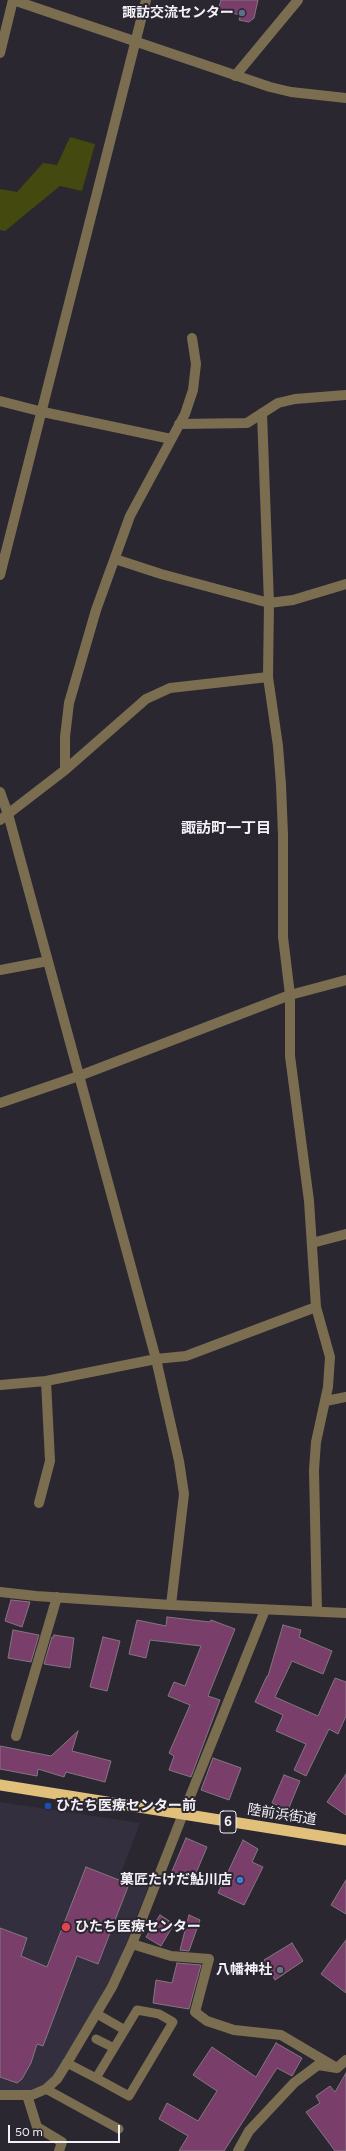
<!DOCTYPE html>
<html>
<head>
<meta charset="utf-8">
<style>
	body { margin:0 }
	#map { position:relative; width:346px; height:2151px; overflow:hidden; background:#2a2730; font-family:Figtree,sans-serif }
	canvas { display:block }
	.scale { position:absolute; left:8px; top:2125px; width:112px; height:18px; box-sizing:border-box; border:2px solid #f3f0f7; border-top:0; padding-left:5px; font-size:12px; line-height:14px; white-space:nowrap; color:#f3f0f7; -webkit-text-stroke:3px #2a2730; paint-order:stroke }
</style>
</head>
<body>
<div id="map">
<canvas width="346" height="2151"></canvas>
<div class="scale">50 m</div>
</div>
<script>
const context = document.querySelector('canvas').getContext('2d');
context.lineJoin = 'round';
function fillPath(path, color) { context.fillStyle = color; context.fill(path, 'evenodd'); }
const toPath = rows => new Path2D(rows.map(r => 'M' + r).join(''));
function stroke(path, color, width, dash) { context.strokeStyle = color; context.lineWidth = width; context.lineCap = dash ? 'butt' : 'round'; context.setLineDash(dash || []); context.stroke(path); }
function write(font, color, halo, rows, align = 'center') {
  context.font = font + ' Figtree,"Noto Sans JP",sans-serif'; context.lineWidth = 4; context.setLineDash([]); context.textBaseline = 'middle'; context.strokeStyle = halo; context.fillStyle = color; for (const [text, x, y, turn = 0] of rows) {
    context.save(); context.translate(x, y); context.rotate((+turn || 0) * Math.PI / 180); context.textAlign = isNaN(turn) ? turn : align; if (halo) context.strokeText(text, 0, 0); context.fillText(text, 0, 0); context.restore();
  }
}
const built = toPath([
	[0,1802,140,1823,121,1873,149,1885,116,1970,52,2079,34,2091,0,2092]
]);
const green = toPath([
	[70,137,95,144,82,191,60,186,5,231,0,230,0,189,17,192,43,163,57,165]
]);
const building = toPath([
	[221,0,258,0,254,18,249,22,239,20,241,15,218,10,221,0],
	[11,1600,30,1602,22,1627,5,1621,11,1600],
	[167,1617,210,1622,211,1620,235,1629,208,1696,220,1700,191,1777,169,1770,174,1756,169,1753,190,1705,168,1696,174,1682,185,1686,201,1646,150,1640,146,1658,129,1654,137,1620,166,1626,167,1617],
	[283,1625,301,1630,299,1637,332,1651,323,1674,292,1661,275,1697,318,1716,335,1678,346,1682,346,1716,338,1734,329,1729,306,1776,294,1770,306,1744,276,1731,283,1715,255,1702,267,1676,268,1676,283,1625],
	[13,1630,39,1635,31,1662,8,1658,13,1630],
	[54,1635,74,1638,70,1668,44,1664,52,1637,54,1637,54,1635],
	[103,1637,120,1641,107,1691,90,1687,103,1637],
	[78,1731,72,1751,111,1761,105,1782,66,1772,64,1777,38,1769,37,1776,0,1769,0,1746,51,1756,78,1731],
	[213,1758,241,1768,229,1800,201,1790,213,1758],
	[346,1774,346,1815,327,1802,346,1774],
	[284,1775,300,1781,288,1810,272,1803,284,1775],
	[186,1838,207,1847,191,1885,170,1876,186,1838],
	[243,1840,258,1849,252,1862,263,1867,244,1905,218,1893,243,1840],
	[86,1867,129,1884,98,1964,77,1956,43,2046,37,2044,31,2063,22,2079,17,2083,0,2077,0,1928,27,1938,21,1956,47,1967,86,1867],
	[346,1880,346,1914,331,1905,346,1880],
	[160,1915,174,1924,161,1946,146,1937,160,1915],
	[189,1915,200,1920,189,1951,180,1950,189,1915],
	[346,1940,346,1993,321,1974,346,1940],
	[292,1943,303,1961,275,1980,264,1960,292,1943],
	[177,1963,201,1965,189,2009,153,2003,156,1980,172,1983,177,1963],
	[276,2043,302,2058,292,2076,277,2068,224,2151,179,2151,188,2136,159,2119,167,2103,198,2121,217,2091,193,2075,212,2047,256,2077,276,2043],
	[346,2073,346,2151,335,2151,306,2112,320,2103,316,2096,330,2086,335,2092,346,2073]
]);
const service = toPath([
	[97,2014,125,2030],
	[96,2039,114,2048],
	[67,2063,96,2078,129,2096,173,2022,159,2014,137,2010,96,2078],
	[46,2089,119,2129]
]);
const minor = toPath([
	[0,53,13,0],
	[0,401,43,412,171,439],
	[262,413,269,603,268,677,278,746,281,785,283,835,283,937,290,995,290,1056,309,1201,316,1307,330,1357,328,1387,316,1442,314,1470,317,1611],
	[179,424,247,423,278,403,295,399,346,395],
	[115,559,161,574,269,603,293,600,346,584],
	[65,770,65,737,69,703,96,610,130,516,185,414,193,390,196,364,192,338],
	[0,792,8,814,156,1359,179,1461,184,1494,171,1605],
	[0,820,65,770,146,699,170,688,268,677],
	[0,970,48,961],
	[0,1103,79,1076,290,995,346,980],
	[312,1243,346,1234],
	[0,1385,46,1381,156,1359,186,1356,316,1307],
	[326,1401,346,1397],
	[39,1503,50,1461,46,1381],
	[0,1592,36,1596,171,1605,346,1613],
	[16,1736,57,1597],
	[183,1814,265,1610],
	[132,1944,171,1956,209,1959,195,2012,207,2021,234,2030,281,2035,337,2068],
	[0,2095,32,2095,46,2089,57,2079,67,2063],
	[27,2095,37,2127,62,2142,59,2151],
	[238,2151,249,2131,294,2083,318,2065,337,2068,346,2060]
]);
const tertiary = toPath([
	[13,0,270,87,291,92,346,98],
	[235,76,298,0],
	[0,575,146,0],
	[67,2063,112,1987,132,1944,183,1814]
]);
const trunk = toPath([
	[0,1785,346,1840]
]);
const markers = [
	[242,13,4,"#5c6f8a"],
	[48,1806,4,"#1a4fb4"],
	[240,1880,4,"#3f7fe0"],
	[66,1927,5,"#e0444e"],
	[280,1970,4,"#6b7280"]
];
const shields = [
	[228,1822,16]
];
const shieldNames = [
	["6",228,1822]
];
const poiNames = [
	["諏訪交流センター",234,13],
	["ひたち医療センター前",56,1806,"left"],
	["菓匠たけだ鮎川店",232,1880],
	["ひたち医療センター",75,1927,"left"],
	["八幡神社",272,1970]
];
const streetNames = [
	["陸前浜街道",282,1815,9]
];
const neighbourhoodNames = [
	["諏訪町一丁目",226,829]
];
fillPath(built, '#342f3e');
fillPath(green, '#44490f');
fillPath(building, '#7a3e6a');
stroke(building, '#83777f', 1);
stroke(service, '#7b6e50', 9);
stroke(minor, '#7b6e50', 10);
stroke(tertiary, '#7b6e50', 10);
stroke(trunk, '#e0c07b', 11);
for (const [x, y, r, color] of markers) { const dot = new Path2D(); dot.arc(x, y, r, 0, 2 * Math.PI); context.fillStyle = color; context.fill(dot); stroke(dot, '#2a2730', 1.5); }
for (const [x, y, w] of shields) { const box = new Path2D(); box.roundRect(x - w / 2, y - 11, w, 22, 3); context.fillStyle = '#2a2730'; context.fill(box); stroke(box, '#f3f0f7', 1); }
write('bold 13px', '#f3f0f7', null, shieldNames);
write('bold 14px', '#f3f0f7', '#2a2730', poiNames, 'right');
write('14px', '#f3f0f7', '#2a2730', streetNames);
write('bold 15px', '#f3f0f7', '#2a2730', neighbourhoodNames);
</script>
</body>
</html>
